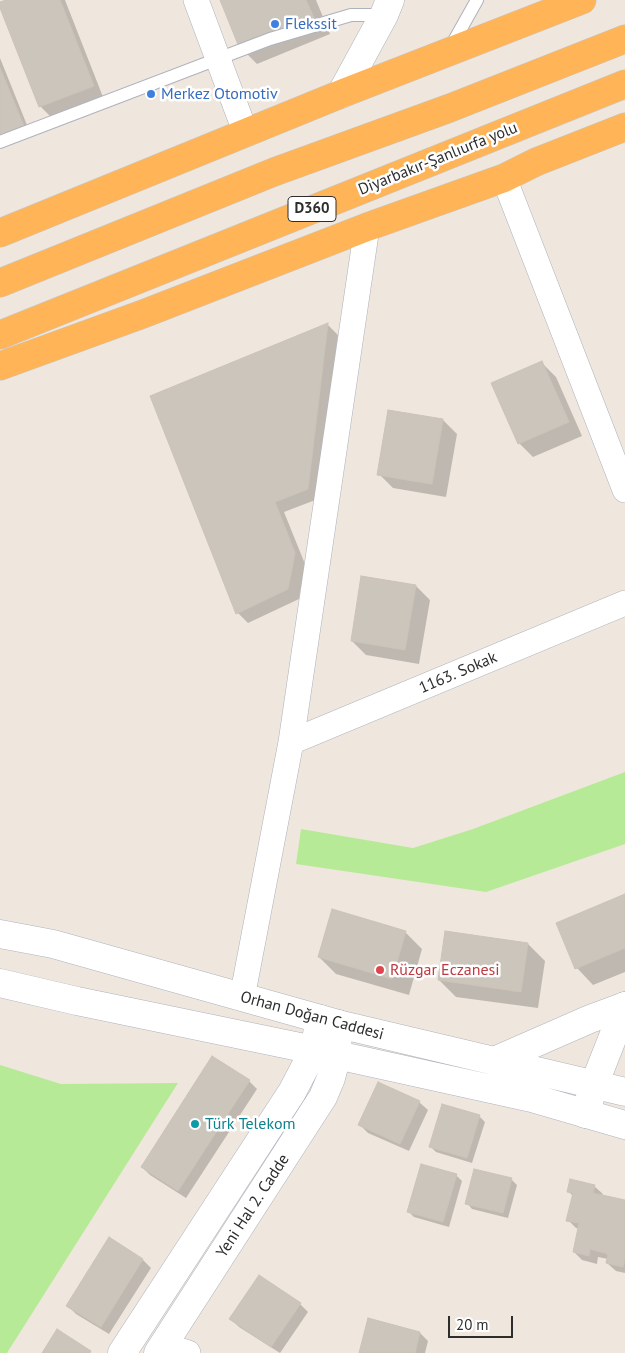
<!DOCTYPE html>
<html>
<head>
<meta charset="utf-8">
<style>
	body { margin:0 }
	#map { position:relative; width:625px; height:1353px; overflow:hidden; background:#efe7de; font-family:"PT Sans",sans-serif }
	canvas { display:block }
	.scale { position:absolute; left:448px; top:1316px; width:65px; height:22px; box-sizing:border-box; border:2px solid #2d2d2d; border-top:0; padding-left:6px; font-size:15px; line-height:18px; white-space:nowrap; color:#2d2d2d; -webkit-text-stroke:4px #fff; paint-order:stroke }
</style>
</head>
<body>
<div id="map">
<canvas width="625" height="1353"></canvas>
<div class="scale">20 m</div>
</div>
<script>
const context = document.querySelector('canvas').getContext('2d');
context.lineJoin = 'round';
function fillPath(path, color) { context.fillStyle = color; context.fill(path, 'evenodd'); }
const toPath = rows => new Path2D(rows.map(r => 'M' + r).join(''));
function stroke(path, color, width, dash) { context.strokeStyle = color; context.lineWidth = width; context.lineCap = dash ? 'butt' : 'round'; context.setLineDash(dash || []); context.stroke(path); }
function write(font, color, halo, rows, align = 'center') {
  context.font = font + ' "PT Sans",sans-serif'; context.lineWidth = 5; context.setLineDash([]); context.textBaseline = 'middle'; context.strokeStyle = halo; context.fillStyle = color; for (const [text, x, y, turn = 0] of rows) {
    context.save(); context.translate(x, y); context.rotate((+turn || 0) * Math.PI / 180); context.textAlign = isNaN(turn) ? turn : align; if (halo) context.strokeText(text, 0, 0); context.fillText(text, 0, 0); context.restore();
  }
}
const green = toPath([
	[625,772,625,844,486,892,296,864,301,829,413,848,473,829],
	[0,1065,61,1084,178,1083,7,1353,0,1353]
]);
const shadow = toPath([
	[9,0,65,0,103,97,51,117,41,107,0,4],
	[221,0,316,0,330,34,257,64,240,47],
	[0,58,31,135,0,147],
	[328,325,338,335,318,499,284,512,305,564,299,599,248,623,238,613],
	[542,363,556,377,582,436,533,457,519,443],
	[443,420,457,434,446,497,393,488,379,474],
	[416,586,430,600,419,664,366,655,352,641],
	[625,896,625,972,593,985,577,968],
	[405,932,422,949,409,995,336,974,319,957],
	[446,932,528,944,545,961,538,1008,456,997,439,980],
	[249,1081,257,1089,186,1198,150,1175,142,1167],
	[419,1102,428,1110,409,1151,368,1133,360,1125],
	[479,1116,485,1122,472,1163,436,1152,431,1147],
	[456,1175,462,1181,449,1227,414,1217,409,1212],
	[511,1179,517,1185,508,1218,472,1209,467,1203],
	[594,1186,603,1194,602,1196,625,1201,625,1273,616,1271,607,1263,608,1259,598,1257,597,1264,582,1260,574,1252,579,1229,576,1228,568,1220,573,1196,569,1192],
	[143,1260,151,1268,109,1334,76,1314,68,1306],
	[300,1304,308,1312,280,1353,239,1327,231,1319],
	[420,1333,428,1341,425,1353,360,1353]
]);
const building = toPath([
	[6,0,60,0,94,86,39,107,0,8,0,2,6,0],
	[220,0,306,0,314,18,239,47,220,0],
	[0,68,24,126,0,136,0,68],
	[328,323,308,489,275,502,295,553,288,589,236,614,150,396,328,323],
	[542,361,569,422,518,444,491,383,542,361],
	[388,410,443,419,432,484,377,475,388,410],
	[361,576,416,585,405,650,351,641,361,576],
	[625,894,625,948,575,969,556,923,625,894],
	[332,909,406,931,392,979,318,957,332,909],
	[445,931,528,943,521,992,438,980,445,931],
	[212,1056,250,1080,178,1191,141,1167,212,1056],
	[378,1082,420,1101,400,1144,358,1125,378,1082],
	[442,1104,480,1115,467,1158,429,1147,442,1104],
	[421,1164,457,1174,443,1222,407,1212,421,1164],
	[474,1169,512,1178,503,1213,465,1204,474,1169],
	[570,1179,595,1185,593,1193,625,1200,625,1257,623,1267,606,1263,608,1254,590,1249,589,1256,573,1252,579,1223,566,1221,573,1193,567,1192,570,1179],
	[109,1237,143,1259,101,1327,66,1306,109,1237],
	[259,1275,301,1303,271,1347,229,1319,259,1275],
	[368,1318,420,1332,415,1353,359,1353,368,1318],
	[57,1329,91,1351,90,1353,42,1353,57,1329]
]);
const service = toPath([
	[450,48,477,0],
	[0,142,270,39,351,15,384,15]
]);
const minor = toPath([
	[196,0,246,134],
	[504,178,625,490],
	[291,742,625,603],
	[242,998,291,742,367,227],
	[163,1345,188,1353]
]);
const tertiary = toPath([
	[341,94,384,15,390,0],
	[585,1114,594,1085,625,1006],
	[122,1353,292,1092,314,1050,320,1019],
	[158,1353,323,1097,331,1078,337,1055,338,1024]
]);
const secondary = toPath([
	[0,934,53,944,338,1024,625,1092],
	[0,983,77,1001,314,1050,532,1098,625,1125],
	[494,1061,590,1019,625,1006]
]);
const trunk = toPath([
	[0,233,341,94,582,0],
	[0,283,274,172,450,108,625,39],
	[0,335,625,84],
	[0,366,143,314,367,227,504,178,536,162,625,127]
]);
const markers = [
	[275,24,5,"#3f7fe0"],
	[151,94,5,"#3f7fe0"],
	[380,970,5,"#e0444e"],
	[195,1124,5,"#0f9aa8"]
];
const shields = [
	[312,209,48]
];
const shieldNames = [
	["D360",312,209]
];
const shopNames = [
	["Flekssit",285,24],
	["Merkez Otomotiv",161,94]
];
const streetNames = [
	["Diyarbakır-Şanlıurfa yolu",438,159,-22],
	["1163. Sokak",458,673,-23],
	["Orhan Doğan Caddesi",312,1016,15],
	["Yeni Hal 2. Cadde",253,1206,-57]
];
const healthNames = [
	["Rüzgar Eczanesi",390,970]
];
const cultureNames = [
	["Türk Telekom",205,1124]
];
fillPath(green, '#b7ea96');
fillPath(shadow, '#0003');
fillPath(building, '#cbc5bc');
stroke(building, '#cbc3b7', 1);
stroke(service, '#aeb2bd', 14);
stroke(minor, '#aeb2bd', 26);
stroke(tertiary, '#aeb2bd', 29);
stroke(secondary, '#aeb2bd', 29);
stroke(trunk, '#c8c8c8', 29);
stroke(service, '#fff', 12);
stroke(minor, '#fff', 25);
stroke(tertiary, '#fff', 28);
stroke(secondary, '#fff', 28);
stroke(trunk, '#feb457', 28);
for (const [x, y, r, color] of markers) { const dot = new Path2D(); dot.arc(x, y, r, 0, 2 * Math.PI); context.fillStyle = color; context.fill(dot); stroke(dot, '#fff', 2); }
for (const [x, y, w] of shields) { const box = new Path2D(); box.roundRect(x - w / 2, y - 12.5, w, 25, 4); context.fillStyle = '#fff'; context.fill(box); stroke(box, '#2d2d2d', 1); }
write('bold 15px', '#2d2d2d', null, shieldNames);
write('16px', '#366cbe', '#fff', shopNames, 'left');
write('16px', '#2d2d2d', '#fff', streetNames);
write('16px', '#be3a42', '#fff', healthNames, 'left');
write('16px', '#0d838f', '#fff', cultureNames, 'left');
</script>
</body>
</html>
